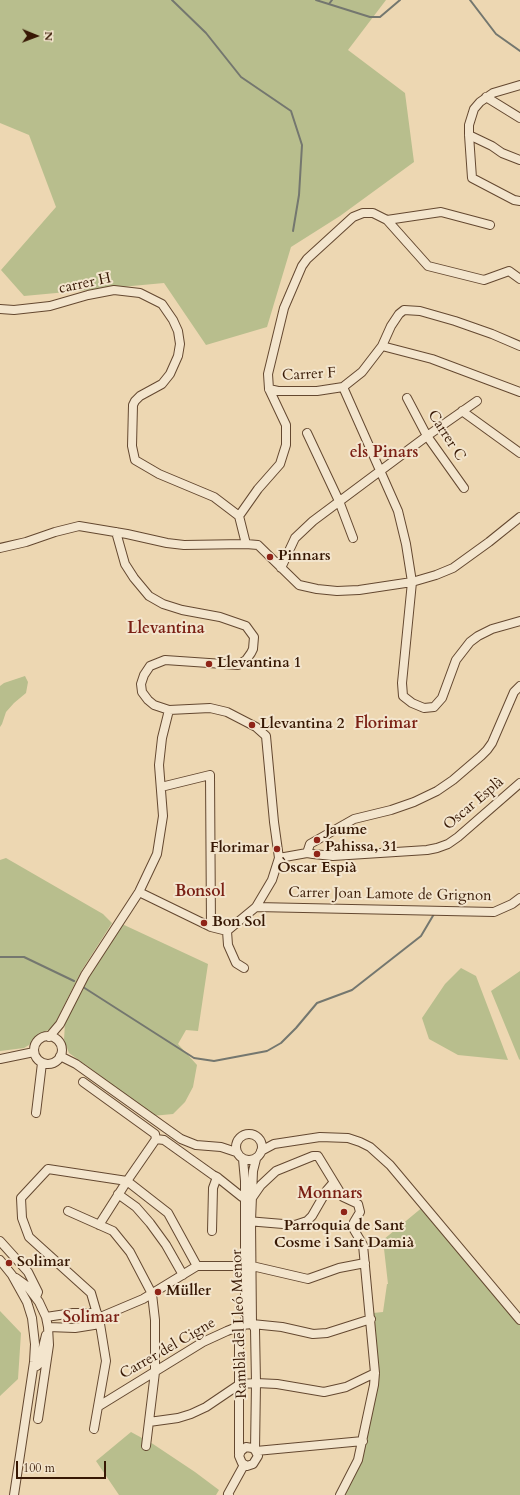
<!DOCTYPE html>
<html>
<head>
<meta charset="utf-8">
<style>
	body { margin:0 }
	#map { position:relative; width:520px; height:1495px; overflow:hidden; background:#edd7b2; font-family:Cardo,serif }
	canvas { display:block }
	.north { position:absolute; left:16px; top:16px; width:40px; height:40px; -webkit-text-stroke:3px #f3e5cd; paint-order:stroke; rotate:91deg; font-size:11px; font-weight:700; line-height:16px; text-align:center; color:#371804 }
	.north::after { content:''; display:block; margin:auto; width:14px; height:18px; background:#371804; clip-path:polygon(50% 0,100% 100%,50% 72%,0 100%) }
	.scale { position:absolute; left:16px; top:1461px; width:90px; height:18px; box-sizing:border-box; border:2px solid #371804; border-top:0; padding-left:5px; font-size:12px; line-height:14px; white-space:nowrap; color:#371804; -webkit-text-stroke:3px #f3e5cd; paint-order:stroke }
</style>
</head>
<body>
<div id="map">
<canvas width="520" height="1495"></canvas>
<div class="north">N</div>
<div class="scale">100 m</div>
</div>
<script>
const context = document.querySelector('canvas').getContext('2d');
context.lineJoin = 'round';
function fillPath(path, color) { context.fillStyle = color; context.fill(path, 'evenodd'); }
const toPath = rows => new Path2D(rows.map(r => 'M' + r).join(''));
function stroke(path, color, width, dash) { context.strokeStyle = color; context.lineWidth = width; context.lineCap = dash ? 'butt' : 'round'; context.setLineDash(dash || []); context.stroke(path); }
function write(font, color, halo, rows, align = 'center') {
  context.font = font + ' Cardo,serif'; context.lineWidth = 4; context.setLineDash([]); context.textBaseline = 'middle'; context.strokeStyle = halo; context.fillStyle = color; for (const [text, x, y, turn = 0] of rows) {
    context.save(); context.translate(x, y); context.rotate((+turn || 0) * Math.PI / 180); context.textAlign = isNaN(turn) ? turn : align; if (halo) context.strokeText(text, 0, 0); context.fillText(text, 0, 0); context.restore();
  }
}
const green = toPath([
	[0,0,386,0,348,50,405,93,414,162,340,216,291,247,267,327,206,345,164,283,24,296,1,270,56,207,29,135,0,123],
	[25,676,28,682,26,693,14,703,6,712,2,724,0,727,0,686,4,683],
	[6,858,103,914,112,923,82,970,54,1025,50,1029,36,1037,29,1045,24,1048,0,1051,0,860],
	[122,924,208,964,198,1031,186,1030,178,1044,197,1065,193,1087,185,1102,173,1114,152,1116,98,1074,69,1053,64,1040,65,1023,80,993,113,935],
	[461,968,476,976,508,1060,458,1055,429,1039,422,1018,445,984],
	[520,971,520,1060,519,1059,491,991],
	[424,1206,520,1320,520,1495,342,1495,344,1492,378,1385,373,1313,383,1312,387,1284,388,1284,383,1240],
	[0,1311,21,1333,18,1379,0,1396],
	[131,1432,153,1444,195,1472,219,1490,216,1495,119,1495,96,1461]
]);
const stream = toPath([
	[172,0,206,33,241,77,291,111,302,145,299,195,293,231],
	[316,0,370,17,380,17,400,0],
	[470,0,496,34,520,51],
	[329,4,332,0],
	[0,957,24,957,74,981],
	[83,987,194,1058,214,1061,267,1051,281,1043,296,1028,317,1003,352,990,421,936,434,914]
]);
const minor = toPath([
	[520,85,493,93,480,102,474,109,469,125,469,135,472,178,514,200,520,201],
	[486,97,520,118],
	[469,135,492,146,502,153,520,160],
	[387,220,441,212,490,225],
	[0,309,14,310,50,306,88,295,114,290,140,293,162,304,173,320,178,331,180,344,178,356,170,374,162,384,140,396,135,401,133,405,132,446,135,460,159,474,214,497,239,516],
	[382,346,432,359,520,392],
	[343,387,398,511,406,544,412,582,402,683,403,696,412,703,424,708,434,707,442,698,456,660,470,642,478,636,492,629,520,621],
	[269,389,278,391,317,391,343,387,362,372,382,346,391,326,399,314,404,310,420,311,455,321,492,334,520,346],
	[407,398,427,436,464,488],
	[462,411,520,453],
	[307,433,339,501,353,538],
	[116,532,125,564,134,578,149,596,163,604,182,610,220,617,246,626,254,637,253,649,251,653,246,660,238,665,165,660,150,666,144,675,141,684,142,692,148,700,154,705,169,710,210,708,227,712,256,727,266,736,274,822,279,858,272,880,256,907,227,931,211,927,139,892],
	[246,544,239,516,258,489,280,464,286,445,286,425,269,389,268,374,284,308,302,266,307,259,353,217,363,213,373,213,387,220,428,266,484,280,509,271,520,279],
	[0,548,26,542,55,532,79,526,127,534,167,543,184,545,246,544,258,545,299,585,317,589,337,591,359,590,412,582,436,575,453,568,489,542,520,517],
	[281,568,295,538,313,521,427,436,477,401],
	[161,787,210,775,211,927],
	[307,853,310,844,354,819,391,810,414,802,437,791,453,780,481,756,487,750,492,743,514,692,520,686],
	[279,858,307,853,313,854,333,856,427,850,437,848,448,844,458,837,520,783],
	[256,907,494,912,512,904,520,898],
	[227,931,228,945,236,963,244,968],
	'34 1050a14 14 0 1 1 28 0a14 14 0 1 1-28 0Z',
	[49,1037,60,1024,85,975,139,892,157,854,163,816,159,765,162,738,169,710],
	[60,1056,76,1064,181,1139,196,1145,221,1147,236,1152],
	[0,1059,34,1052],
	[83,1082,155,1134,156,1139],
	[36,1113,42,1063],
	'236 1147a13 13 0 1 1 26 0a13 13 0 1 1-26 0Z',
	[156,1139,164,1140,213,1175,217,1177,242,1197,252,1198,261,1185,276,1171,313,1156,318,1156,343,1197,358,1204,360,1212,354,1222,353,1228,363,1245,375,1373,374,1385,358,1460,340,1495],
	[261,1151,274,1144,320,1137,348,1138,360,1142,370,1147,390,1165,520,1320],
	[118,1194,136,1207,150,1223,166,1245,183,1275],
	[68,1211,113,1231,130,1252,152,1294,155,1320,155,1372,146,1446],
	[247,1221,295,1225,307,1221,312,1216,327,1190,333,1183],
	[99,1225,127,1181,156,1139],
	[212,1231,213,1188,217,1177],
	[0,1241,28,1272,38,1292,36,1297],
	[0,1260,12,1275,27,1302,32,1318,35,1344,34,1362,14,1495],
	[16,1278,27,1286,39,1302,46,1317,48,1327,49,1345,38,1419],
	[46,1317,73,1313,97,1313],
	[98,1318,143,1299,197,1266,252,1266,308,1279,339,1268,365,1263],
	[48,1327,75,1328,100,1324],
	[37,1366,39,1364,46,1335],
	[99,1406,203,1342,227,1331,242,1325,252,1324,282,1327,313,1334,327,1333,371,1319],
	[149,1422,178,1418,191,1414,206,1407,240,1384,256,1383,277,1384,324,1392,346,1387,375,1373],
	[94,1429,106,1361,100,1324,91,1293,29,1237,22,1218,21,1198,48,1169,127,1181,168,1213,197,1266],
	[255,1450,252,1448,246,1447,241,1451,239,1456,242,1463,247,1466,253,1464,258,1456,255,1450,256,1383,255,1329,252,1324,251,1221,253,1171,256,1159],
	[256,1451,363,1441],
	[239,1454,239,1334,245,1320,245,1181,243,1159],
	[229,1495,228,1494,244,1465]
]);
const markers = [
	[270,557,4,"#8f2418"],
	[209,664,4,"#8f2418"],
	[252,725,4,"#8f2418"],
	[317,840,4,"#8f2418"],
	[277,849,4,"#8f2418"],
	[317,854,4,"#8f2418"],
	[204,923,4,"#8f2418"],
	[344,1212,4,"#8f2418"],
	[9,1263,4,"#8f2418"],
	[158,1292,4,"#8f2418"]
];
const streetNames = [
	["carrer H",85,284,-12],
	["Carrer F",309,375,-3],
	["Carrer C",446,436,57],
	["Oscar Esplà",474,804,-40],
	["Carrer Joan Lamote de Grignon",390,895,1],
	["Rambla del Lleó Menor",240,1324,-92],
	["Carrer del Cigne",168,1349,-30]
];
const poiNames = [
	["Pinnars",278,557],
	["Llevantina 1",217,664],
	["Llevantina 2",260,725],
	["Jaume",325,831],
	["Pahissa, 31",325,848],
	["Florimar",269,849,"right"],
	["Òscar Espià",317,869,"center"],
	["Bon Sol",212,923],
	["Parroquia de Sant",344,1227,"center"],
	["Cosme i Sant Damià",344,1244,"center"],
	["Solimar",17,1263],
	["Müller",166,1292]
];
const neighbourhoodNames = [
	["els Pinars",384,453],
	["Llevantina",166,629],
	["Florimar",386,724],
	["Bonsol",200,892],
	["Monnars",330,1194],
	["Solimar",91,1318]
];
fillPath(green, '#b8be8d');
stroke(stream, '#74776f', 2);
stroke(minor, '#644830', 10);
stroke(minor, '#f3e5cd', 8);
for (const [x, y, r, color] of markers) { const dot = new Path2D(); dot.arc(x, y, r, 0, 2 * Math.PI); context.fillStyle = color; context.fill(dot); stroke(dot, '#f3e5cd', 1.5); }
write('15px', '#371804', '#f3e5cd', streetNames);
write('bold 15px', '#371804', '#f3e5cd', poiNames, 'left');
write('bold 16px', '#7a1f14', '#f3e5cd', neighbourhoodNames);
</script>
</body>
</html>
